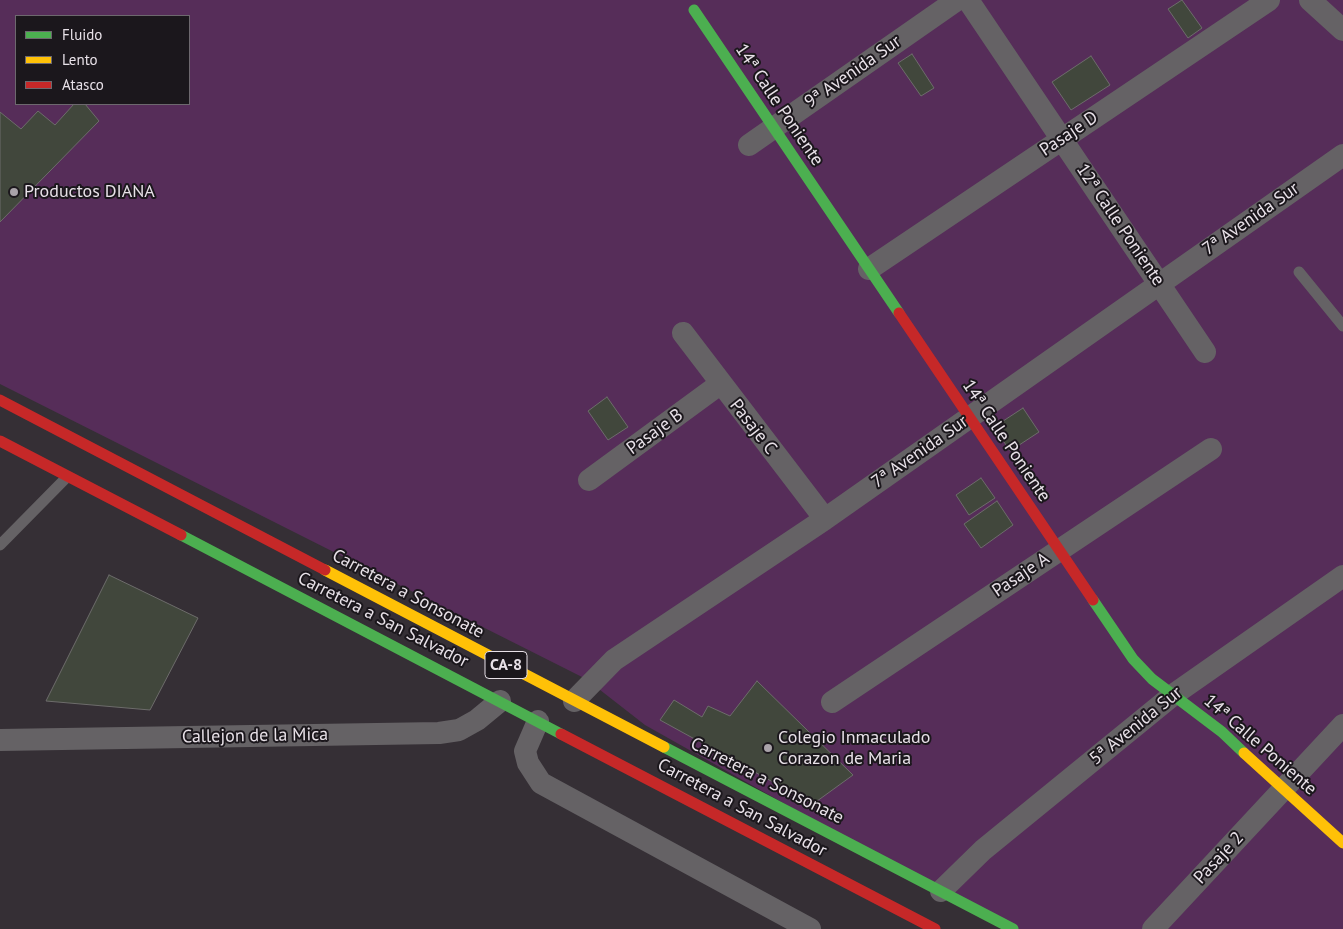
<!DOCTYPE html>
<html>
<head>
<meta charset="utf-8">
<style>
	body { margin:0 }
	#map { position:relative; width:1343px; height:929px; overflow:hidden; background:#352f35; font-family:"PT Sans",sans-serif }
	canvas { display:block }
	.legend { position:absolute; left:15px; top:15px; width:175px; height:90px; box-sizing:border-box; background:#1b171c; border:1px solid #6d686e; margin:0; padding:6px 9px; list-style:none; font-size:15px; color:#e8e1e8 }
	.legend li { display:flex; align-items:center; gap:10px; height:25px }
	.legend b { width:25px; border:1px solid #6d686e }
</style>
</head>
<body>
<div id="map">
<canvas width="1343" height="929"></canvas>
<ul class="legend">
<li><b style="height:6px;background:#4caf50"></b>Fluido</li>
<li><b style="height:6px;background:#ffc107"></b>Lento</li>
<li><b style="height:6px;background:#c62828"></b>Atasco</li>
</ul>
</div>
<script>
const context = document.querySelector('canvas').getContext('2d');
context.lineJoin = 'round';
function fillPath(path, color) { context.fillStyle = color; context.fill(path, 'evenodd'); }
const toPath = rows => new Path2D(rows.map(r => 'M' + r).join(''));
function stroke(path, color, width, dash) { context.strokeStyle = color; context.lineWidth = width; context.lineCap = dash ? 'butt' : 'round'; context.setLineDash(dash || []); context.stroke(path); }
function write(font, color, halo, rows, align = 'center') {
  context.font = font + ' "PT Sans",sans-serif'; context.lineWidth = 4; context.setLineDash([]); context.textBaseline = 'middle'; context.strokeStyle = halo; context.fillStyle = color; for (const [text, x, y, turn = 0] of rows) {
    context.save(); context.translate(x, y); context.rotate((+turn || 0) * Math.PI / 180); context.textAlign = isNaN(turn) ? turn : align; if (halo) context.strokeText(text, 0, 0); context.fillText(text, 0, 0); context.restore();
  }
}
const green = toPath([
	[0,0,1343,0,1343,929,1007,929,645,725,586,679,0,384],
	[16,16,189,16,189,104,16,104]
]);
const building = toPath([
	[1182,0,1202,28,1188,38,1168,9,1182,0],
	[912,54,934,88,921,96,898,63,912,54],
	[1091,56,1110,85,1071,110,1052,82,1091,56],
	[74,104,85,104,99,121,0,222,0,112,21,129,38,111,55,125,74,104],
	[607,397,628,427,608,440,588,411,607,397],
	[1023,408,1039,432,1010,451,994,427,1023,408],
	[981,478,995,498,969,515,956,495,981,478],
	[997,501,1013,525,981,548,964,524,997,501],
	[109,575,198,618,150,710,46,701,109,575],
	[757,681,853,775,813,804,660,720,674,700,702,717,708,706,730,716,757,681]
]);
const lane = toPath([
	[1299,272,1343,326],
	[0,545,67,477]
]);
const street = toPath([
	[968,0,1205,352],
	[1310,0,1343,30],
	[749,145,957,0],
	[869,269,1269,0],
	[683,333,825,519],
	[589,480,720,384],
	[574,701,614,660,825,519,1343,155],
	[832,702,1211,449],
	[538,721,525,751,528,763,541,783,810,929],
	[0,740,439,733,459,730,477,720,500,701],
	[941,891,983,850,1173,695,1343,576],
	[1153,929,1343,725]
]);
const fast = toPath([
	[694,10,899,313],
	[181,535,561,734],
	[1093,600,1133,659,1152,679,1222,732,1244,753],
	[664,747,1013,929]
]);
const slow = toPath([
	[325,570,664,747],
	[1244,753,1343,843]
]);
const jam = toPath([
	[899,313,1093,600],
	[0,400,325,570],
	[0,441,181,535],
	[561,734,935,929]
]);
const markers = [
	[14,192,5,"#a9a3a9"],
	[768,748,5,"#a9a3a9"]
];
const shields = [
	[506,665,42]
];
const shieldNames = [
	["CA-8",506,665]
];
const streetNames = [
	["9ª Avenida Sur",853,72,-35],
	["14ª Calle Poniente",779,105,56],
	["Pasaje D",1069,134,-34],
	["7ª Avenida Sur",1251,219,-35],
	["12ª Calle Poniente",1120,225,56],
	["Pasaje C",753,427,52],
	["Pasaje B",655,432,-36],
	["14ª Calle Poniente",1006,441,56],
	["7ª Avenida Sur",920,452,-35],
	["Pasaje A",1021,575,-34],
	["Carretera a Sonsonate",408,594,28],
	["Carretera a San Salvador",383,620,27],
	["5ª Avenida Sur",1136,726,-39],
	["Callejon de la Mica",255,736,-1],
	["14ª Calle Poniente",1260,745,41],
	["Carretera a Sonsonate",767,781,27],
	["Carretera a San Salvador",742,808,28],
	["Pasaje 2",1219,858,-47]
];
const poiNames = [
	["Productos DIANA",24,192],
	["Colegio Inmaculado",778,738],
	["Corazon de Maria",778,759]
];
fillPath(green, '#562d59');
fillPath(building, '#41473c');
stroke(building, '#6d6c6b', 1);
stroke(lane, '#656265', 11);
stroke(street, '#656265', 22);
stroke(fast, '#4caf50', 11);
stroke(slow, '#ffc107', 11);
stroke(jam, '#c62828', 11);
for (const [x, y, r, color] of markers) { const dot = new Path2D(); dot.arc(x, y, r, 0, 2 * Math.PI); context.fillStyle = color; context.fill(dot); stroke(dot, '#1b171c', 2); }
for (const [x, y, w] of shields) { const box = new Path2D(); box.roundRect(x - w / 2, y - 13.5, w, 27, 4); context.fillStyle = '#1b171c'; context.fill(box); stroke(box, '#e8e1e8', 1); }
write('bold 16px', '#e8e1e8', null, shieldNames);
write('18px', '#e8e1e8', '#1b171c', streetNames);
write('18px', '#e8e1e8', '#1b171c', poiNames, 'left');
</script>
</body>
</html>
